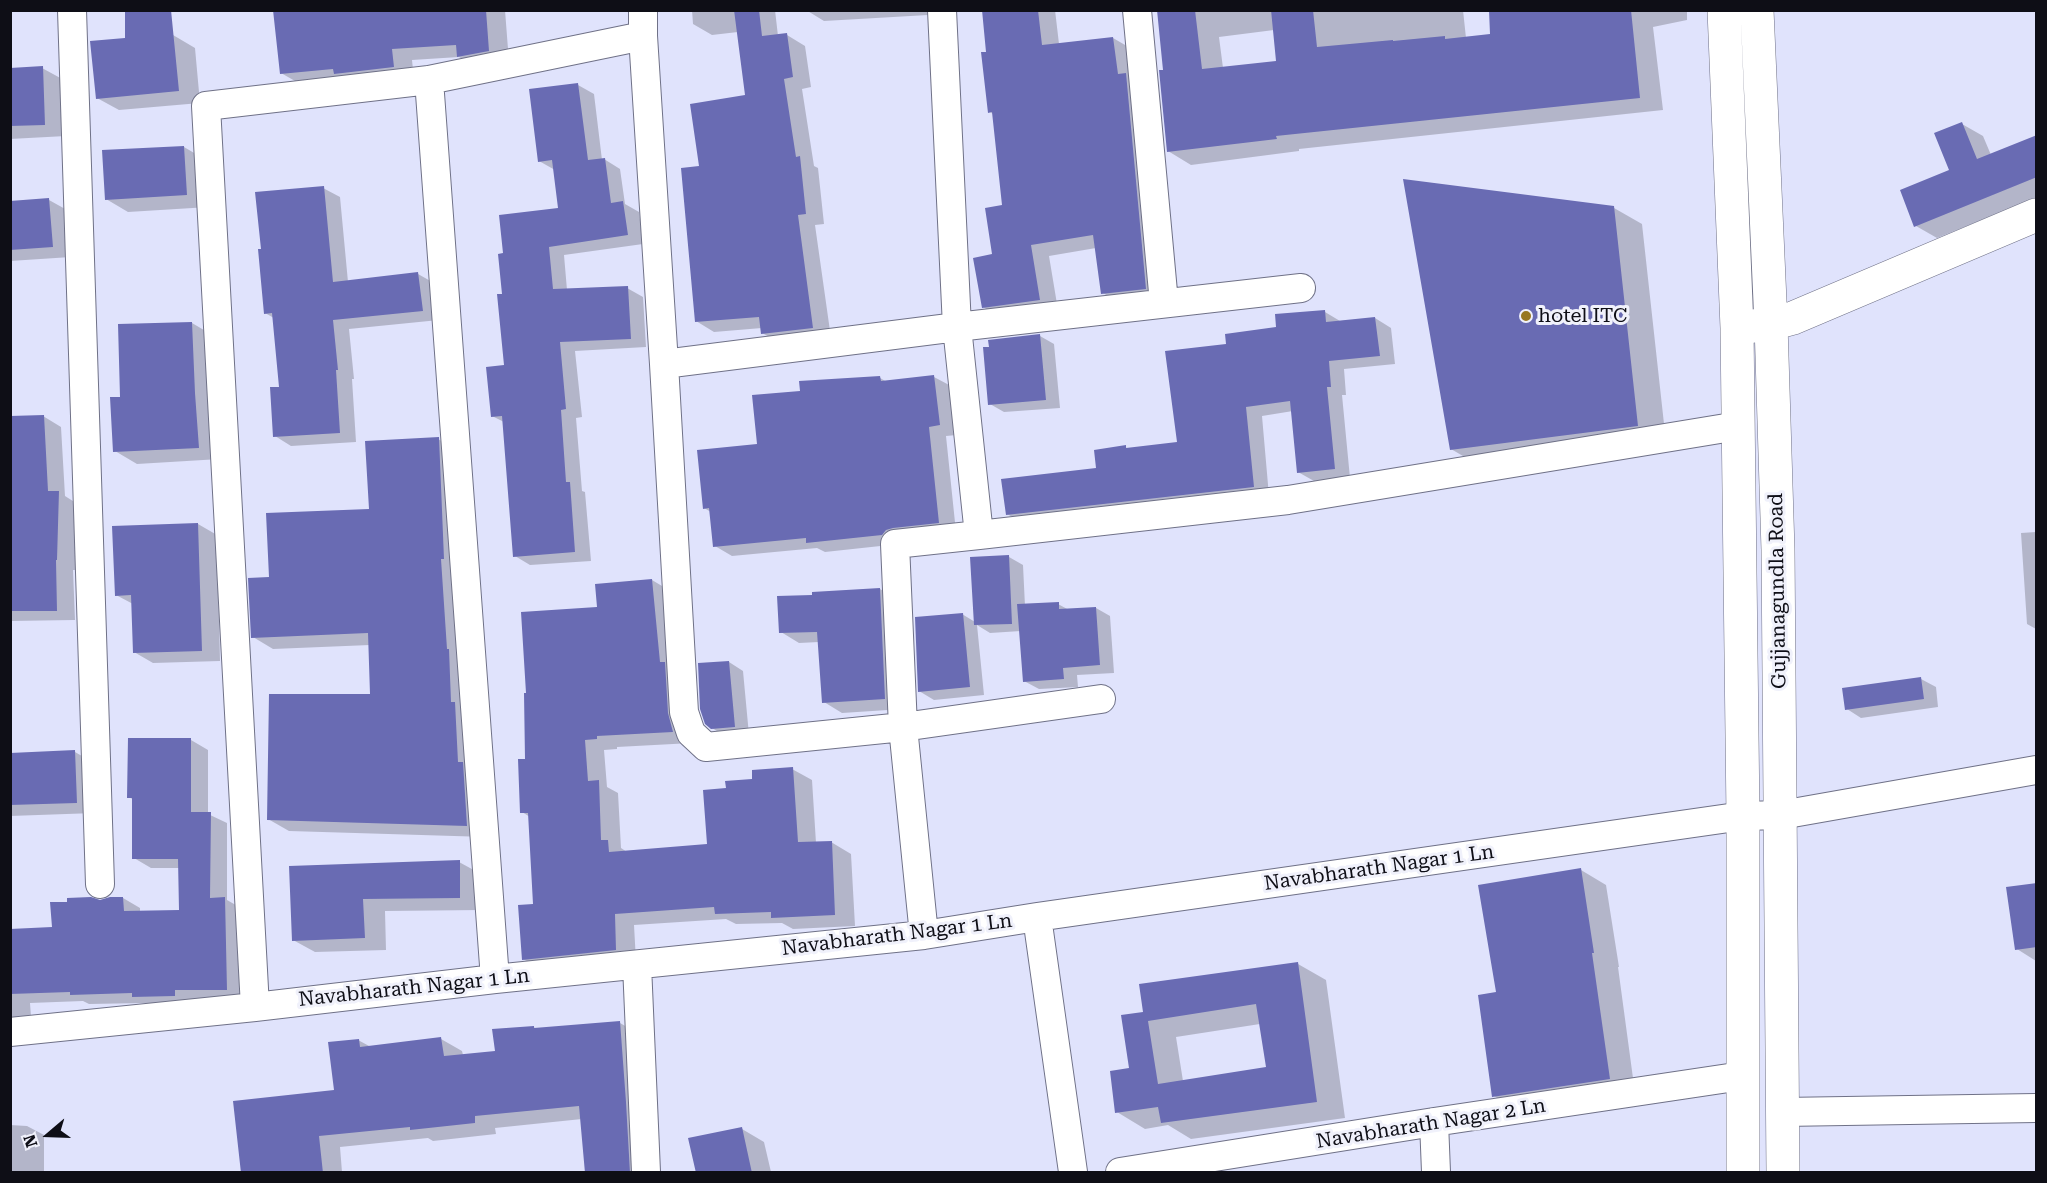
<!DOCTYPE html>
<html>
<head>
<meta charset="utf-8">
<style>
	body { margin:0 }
	#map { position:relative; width:2047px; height:1183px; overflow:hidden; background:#e0e3fc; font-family:"Roboto Serif",serif }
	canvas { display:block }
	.frame { position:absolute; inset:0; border:12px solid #0e0e16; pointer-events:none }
	.north { position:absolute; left:18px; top:1105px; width:60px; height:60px; -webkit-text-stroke:4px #f0f1fb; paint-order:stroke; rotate:251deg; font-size:16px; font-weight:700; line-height:24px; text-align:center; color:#0e0e16 }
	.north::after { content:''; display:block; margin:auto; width:21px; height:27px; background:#0e0e16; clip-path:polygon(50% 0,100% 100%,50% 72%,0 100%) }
</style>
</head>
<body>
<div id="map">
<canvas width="2047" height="1183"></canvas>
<div class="frame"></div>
<div class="north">N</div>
</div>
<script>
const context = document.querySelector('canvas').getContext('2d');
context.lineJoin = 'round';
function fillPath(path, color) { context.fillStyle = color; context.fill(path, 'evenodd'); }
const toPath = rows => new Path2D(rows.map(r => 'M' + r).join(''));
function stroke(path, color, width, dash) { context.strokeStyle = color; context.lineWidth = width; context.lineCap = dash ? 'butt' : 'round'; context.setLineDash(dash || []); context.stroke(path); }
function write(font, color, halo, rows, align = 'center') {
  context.font = font + ' "Roboto Serif",serif'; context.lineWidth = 6; context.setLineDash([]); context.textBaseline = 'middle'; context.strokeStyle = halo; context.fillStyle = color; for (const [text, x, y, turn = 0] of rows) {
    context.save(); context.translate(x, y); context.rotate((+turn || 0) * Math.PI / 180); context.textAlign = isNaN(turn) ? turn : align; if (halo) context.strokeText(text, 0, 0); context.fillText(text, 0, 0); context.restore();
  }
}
const shadow = toPath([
	[275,10,505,10,509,62,479,68,459,57,412,60,414,79,302,85,281,73],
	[692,10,775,10,778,36,787,35,805,46,811,87,802,89,814,166,818,168,824,224,815,225,831,338,781,343,762,333,762,328,714,332,696,321,700,168,746,97,738,32,712,35,693,24],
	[806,10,928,10,928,15,824,21],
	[983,10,1055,10,1059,44,1113,38,1132,49,1164,299,1121,304,1103,293,1096,248,1049,256,1058,310,1002,318,983,307,1004,207,993,114,990,112,988,53],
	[1158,10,1463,10,1466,38,1492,35,1491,10,1687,10,1687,20,1653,27,1663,110,1299,149,1299,151,1191,165,1168,151,1165,71],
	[1274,30,1278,63,1223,68,1219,37],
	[173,35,195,48,200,103,119,110,97,98],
	[42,68,64,80,66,136,10,139,10,69],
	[578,85,594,94,602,160,604,159,620,169,625,204,639,212,643,244,564,255,567,290,627,288,643,297,646,347,575,351,582,417,576,418,582,491,585,492,591,561,530,565,515,556,504,422,492,416,505,367,503,295,505,255,560,209,555,170,539,161],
	[1962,124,1983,136,1991,155,2036,137,2036,198,1937,238,1916,226,1951,171],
	[184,147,206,160,209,207,128,212,106,199],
	[323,188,340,197,348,282,418,274,434,283,439,320,349,329,354,379,352,379,356,442,291,446,275,436,281,388,274,318,265,313,262,250],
	[49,200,67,210,71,257,10,261,10,203],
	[1614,208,1642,224,1666,442,1480,466,1451,449],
	[1325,312,1340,321,1375,318,1391,328,1395,364,1344,369,1346,395,1342,395,1350,478,1314,481,1298,472,1293,411,1262,416,1269,496,1023,523,1007,514,1098,469,1125,447,1129,449,1178,444,1228,345],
	[192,323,214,336,220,459,137,464,115,451,121,398,120,325],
	[1040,336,1054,344,1060,408,1004,412,990,404],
	[934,377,951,386,957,435,946,436,956,532,899,544,825,552,817,548,732,556,715,546,711,512,704,508,802,393,880,378,887,382],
	[43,416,61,427,65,496,76,503,75,570,73,570,75,620,10,621,10,418],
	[438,439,459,451,487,837,289,831,268,819,372,696,370,645,273,649,253,637,270,579,371,510],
	[198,524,217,535,220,661,153,663,134,652,133,604,116,595],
	[2036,532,2036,629,2027,624,2021,533],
	[1009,557,1023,565,1025,606,1058,604,1069,610,1096,608,1110,616,1114,673,1077,675,1078,687,1039,689,1024,681,1021,631,990,633,977,625,984,695,934,700,919,691,962,614,975,622],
	[652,580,672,592,692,743,617,747,617,749,604,750,607,787,618,793,621,848,627,852,709,846,727,789,792,769,812,780,816,843,831,842,851,854,855,926,793,929,782,923,736,924,726,919,634,925,636,961,543,970,523,959,534,906,530,817,522,812,527,760,599,608],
	[880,589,898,600,903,709,842,713,824,702,819,642,799,643,781,632],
	[729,662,743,671,749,735,727,737,712,728],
	[1921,679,1936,687,1938,707,1861,718,1847,709],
	[191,740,208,750,208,814,227,823,227,900,241,908,243,999,151,1006,145,1003,89,1004,83,1001,30,1003,31,1017,10,1018,10,932,53,929,100,902,123,898,140,908,140,912,180,911,179,868,151,868,134,858,134,800,129,797],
	[75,752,94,763,95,813,10,816,10,754],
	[459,862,481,874,482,910,385,911,386,950,315,952,293,940,290,867],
	[1581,870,1606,885,1619,967,1618,967,1635,1093,1519,1111,1494,1096,1497,993],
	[2036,884,2036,961,2017,949],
	[1298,964,1326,980,1345,1118,1191,1139,1168,1125,1145,1129,1117,1112,1145,1013],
	[1260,1024,1267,1068,1183,1081,1176,1037],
	[620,1023,641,1035,650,1172,586,1172,582,1119,495,1128,496,1134,433,1141,428,1138,340,1147,342,1172,242,1172,336,1091,358,1040,371,1047,441,1039,462,1051,463,1055,496,1052,533,1027,538,1029],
	[10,1125,27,1126,44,1135,44,1172,10,1172],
	[742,1129,764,1142,771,1172,697,1172]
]);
const building = toPath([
	[125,10,171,10,179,91,96,99,90,41,125,38],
	[273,10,486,10,489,51,457,57,456,45,392,49,394,67,334,74,333,69,280,74],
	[734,10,759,10,762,36,787,33,793,77,784,79,796,157,800,156,806,214,798,215,813,328,761,334,759,317,695,322,681,168,699,166,690,104,745,95],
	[982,10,1038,10,1042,45,1113,37,1118,74,1126,73,1146,289,1101,294,1093,235,1031,245,1040,300,982,308,973,258,992,254,985,208,1002,205,992,112,988,113,981,52,986,52],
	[1157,10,1195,10,1202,69,1276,61,1271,10,1313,10,1317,47,1393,40,1393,41,1445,36,1445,39,1490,34,1489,10,1631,10,1640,98,1276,136,1277,139,1167,152,1159,70,1163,70],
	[43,66,45,125,10,126,10,68],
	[578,83,588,160,605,158,611,203,623,201,628,235,549,247,553,289,628,286,631,339,560,342,566,409,561,410,566,482,570,482,575,552,513,557,502,416,491,417,486,367,504,365,497,294,502,294,498,254,503,253,499,215,558,208,552,160,538,162,529,89],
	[1962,122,1977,159,2037,135,2037,177,1914,227,1900,190,1949,170,1934,133],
	[184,146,187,195,105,200,102,150],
	[1403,179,1614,206,1638,426,1450,450],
	[324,186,333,282,418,272,423,311,333,320,338,370,336,370,340,433,273,437,270,387,279,387,272,313,264,314,258,249,261,249,255,192],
	[49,198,53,247,10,250,10,201],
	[1325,310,1326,322,1375,317,1380,356,1329,361,1331,387,1327,387,1335,469,1297,473,1290,401,1246,407,1254,487,1006,515,1001,479,1096,468,1094,450,1126,445,1126,448,1177,442,1165,351,1226,344,1225,334,1276,327,1275,314],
	[192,322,195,393,199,448,113,452,110,397,120,397,118,324],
	[1040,334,1046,400,988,405,983,347,989,347,988,340],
	[934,375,940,425,929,427,939,523,893,528,886,530,882,535,806,543,806,538,713,547,709,508,703,509,697,450,757,444,752,395,800,391,799,381,880,376,881,381],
	[44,415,48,491,59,491,57,560,56,560,57,611,10,611,10,416],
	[439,437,444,559,441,559,447,649,449,649,451,702,455,702,458,762,463,762,467,826,267,820,269,694,370,694,368,633,251,638,248,578,269,577,266,513,369,509,365,441],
	[198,523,202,651,133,653,131,595,115,596,112,526],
	[1009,555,1012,624,974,625,970,557],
	[652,579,660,662,665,662,668,713,673,732,597,736,597,739,585,740,588,781,599,780,601,840,608,840,609,852,707,844,703,790,726,788,725,781,752,779,752,770,793,767,798,842,832,841,835,915,771,918,771,912,715,914,714,907,615,914,616,950,522,960,518,905,533,904,528,813,520,813,518,759,525,759,524,693,526,693,521,612,597,607,595,584],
	[880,588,885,699,822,703,817,632,779,633,777,596,812,595,812,592],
	[1059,602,1059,609,1096,607,1100,665,1063,668,1064,679,1023,682,1017,604],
	[963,613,970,687,918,692,915,617],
	[729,661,735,727,711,729,705,724,700,709,698,663],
	[1921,677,1924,699,1845,710,1842,688],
	[128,738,191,738,191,812,211,812,210,898,225,897,227,990,175,990,175,996,132,997,132,993,70,995,70,992,10,994,10,929,52,927,50,902,67,902,67,898,91,897,100,900,110,897,123,897,124,911,179,910,178,859,132,859,132,798,127,798],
	[75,750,77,803,10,805,10,753],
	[460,860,460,898,363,899,365,938,292,941,289,866],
	[1581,868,1594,953,1592,953,1610,1079,1492,1097,1478,995,1496,992,1478,885],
	[2037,883,2037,947,2015,950,2006,887],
	[1298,962,1317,1102,1161,1123,1158,1107,1115,1113,1110,1071,1129,1068,1121,1015,1143,1012,1139,984],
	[1256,1004,1266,1067,1158,1084,1148,1021],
	[620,1021,626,1102,630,1173,585,1173,579,1106,475,1116,475,1123,410,1130,410,1127,319,1136,323,1173,241,1173,233,1101,334,1090,328,1042,359,1039,360,1047,441,1037,444,1056,495,1051,492,1029,534,1026,534,1028],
	[742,1127,752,1173,696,1173,688,1138]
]);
const minor = toPath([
	[72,10,100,884],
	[643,10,643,36,664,364,684,712,691,733,706,747,903,727,1101,699],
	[1137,10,1164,303],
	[429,80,495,979],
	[664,364,957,327,1301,288],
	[979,535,1288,500,1738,426],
	[1037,917,1073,1172],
	[924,935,903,727,895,544,979,535,957,327,942,10],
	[637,965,646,1172],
	[255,1007,206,106,429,80,643,36],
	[10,1032,255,1007,495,979,924,935,1037,917,1743,816,1781,815,2036,770],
	[1782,1112,2036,1108],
	[1434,1122,1436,1172],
	[1120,1172,1434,1122,1742,1076]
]);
const tertiary = toPath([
	[1745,327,1771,324,1793,318,2036,215]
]);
const primary = toPath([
	[1724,10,1737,328,1743,816,1743,1172],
	[1757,10,1771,324,1778,550,1783,1172]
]);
const markers = [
	[1526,316,6,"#97771f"]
];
const poiNames = [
	["hotel ITC",1538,316]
];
const streetNames = [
	["Gujjanagundla Road",1778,591,-91],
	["Navabharath Nagar 1 Ln",1379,868,-8],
	["Navabharath Nagar 1 Ln",897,935,-7],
	["Navabharath Nagar 1 Ln",414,988,-6],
	["Navabharath Nagar 2 Ln",1431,1124,-9]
];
fillPath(shadow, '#0003');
fillPath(building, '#696bb3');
stroke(minor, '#6f7187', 30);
stroke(tertiary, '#6f7187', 34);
stroke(primary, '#6f7187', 34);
stroke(minor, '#fff', 28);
stroke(tertiary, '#fff', 33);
stroke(primary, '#fff', 33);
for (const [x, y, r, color] of markers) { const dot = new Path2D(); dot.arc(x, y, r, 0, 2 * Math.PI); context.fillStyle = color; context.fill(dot); stroke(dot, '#f0f1fb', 2); }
write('20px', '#0e0e16', '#f0f1fb', poiNames, 'left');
write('20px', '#0e0e16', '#f0f1fb', streetNames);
</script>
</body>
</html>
